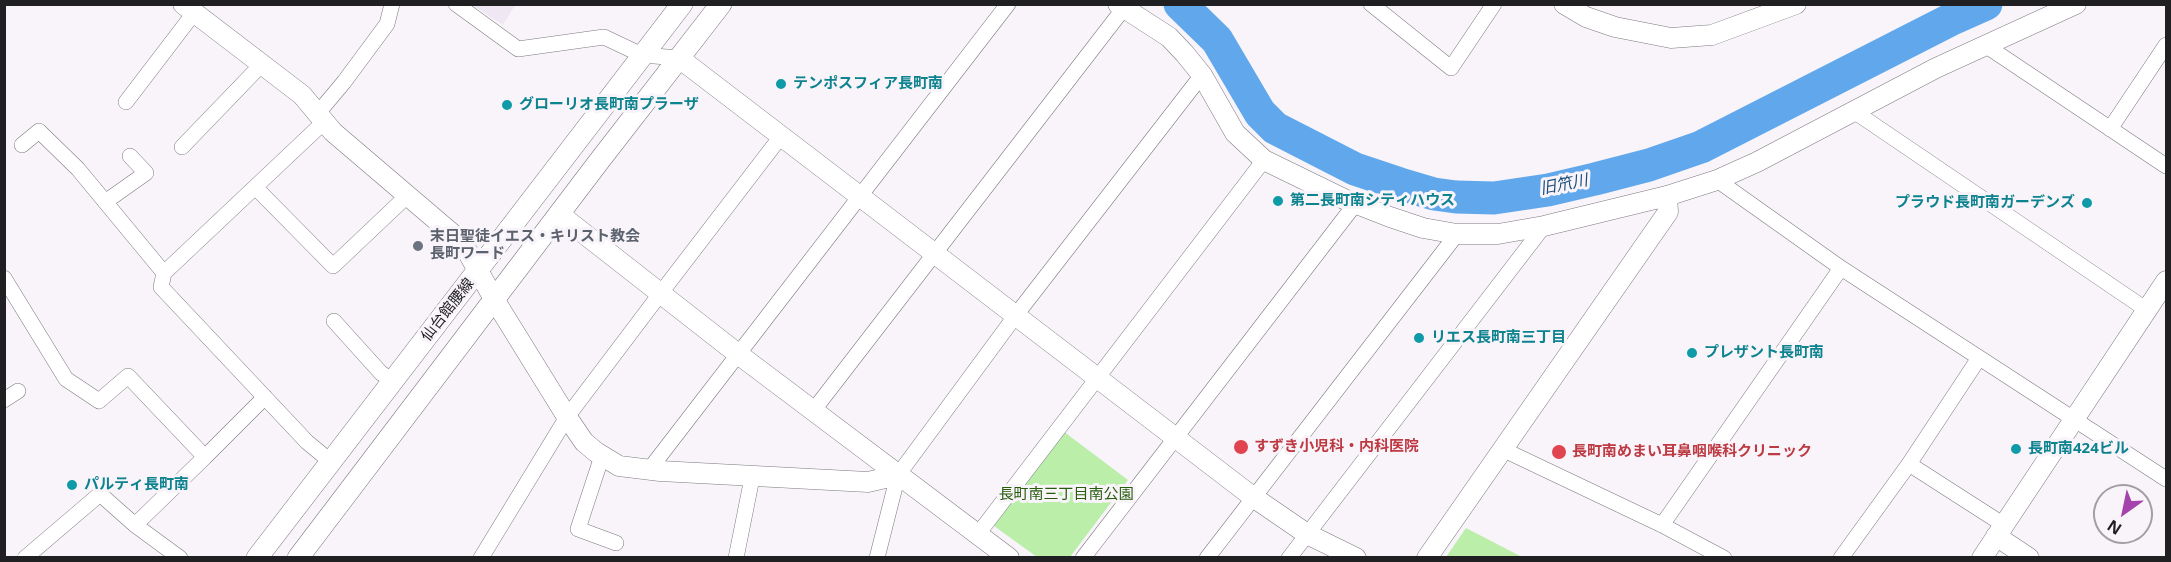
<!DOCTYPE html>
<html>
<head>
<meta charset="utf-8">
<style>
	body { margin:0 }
	#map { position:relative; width:2171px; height:562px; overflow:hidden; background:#f8f4fa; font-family:"Open Sans",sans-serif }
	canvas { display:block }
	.frame { position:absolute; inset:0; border:6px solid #201f21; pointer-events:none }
	.north { position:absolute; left:2093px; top:484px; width:60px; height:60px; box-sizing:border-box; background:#f8f4fa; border:2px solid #a29fa3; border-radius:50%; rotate:213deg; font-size:16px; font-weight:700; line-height:24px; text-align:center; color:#201f21 }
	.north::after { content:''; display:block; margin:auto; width:21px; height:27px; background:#a343ab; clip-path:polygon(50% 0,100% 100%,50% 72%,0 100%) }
</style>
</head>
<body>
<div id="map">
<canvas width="2171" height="562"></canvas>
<div class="frame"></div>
<div class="north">N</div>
</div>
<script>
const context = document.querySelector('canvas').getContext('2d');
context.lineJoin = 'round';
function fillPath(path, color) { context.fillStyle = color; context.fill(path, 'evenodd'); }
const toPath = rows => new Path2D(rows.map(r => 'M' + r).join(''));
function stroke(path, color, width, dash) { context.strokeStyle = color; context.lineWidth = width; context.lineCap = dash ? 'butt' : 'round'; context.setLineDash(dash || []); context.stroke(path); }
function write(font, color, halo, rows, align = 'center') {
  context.font = font + ' "Open Sans","Noto Sans JP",sans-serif'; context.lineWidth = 6; context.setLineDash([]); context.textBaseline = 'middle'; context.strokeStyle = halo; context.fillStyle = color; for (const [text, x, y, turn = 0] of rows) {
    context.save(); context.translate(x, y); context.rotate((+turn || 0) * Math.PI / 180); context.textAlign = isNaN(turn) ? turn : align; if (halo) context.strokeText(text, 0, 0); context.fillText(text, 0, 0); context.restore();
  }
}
const built = toPath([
	[472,5,515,5,503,25]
]);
const green = toPath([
	[1063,431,1128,480,1070,557,1037,557,994,526],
	[1466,528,1522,557,1446,557]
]);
const river = toPath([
	[1180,4,1217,40,1260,113,1275,128,1355,169,1400,184,1434,194,1456,197,1494,198,1548,190,1595,179,1649,165,1701,147,1950,20,1986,4]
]);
const minor = toPath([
	[456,4,518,49,604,37,642,55,679,58],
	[1371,4,1451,68,1494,4],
	[1985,45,2166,166],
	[126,102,194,13],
	[1852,110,2147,310],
	[318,113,344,82,387,24,392,4],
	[324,122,164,273,161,287,307,442,330,461],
	[2110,129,2166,45],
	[22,145,39,131,78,169,164,273],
	[182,147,262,64],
	[1717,180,1841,268,2166,479],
	[256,188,333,266,408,195],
	[105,202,146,173,130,156],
	[4,278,66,379,99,401,128,376,205,457,135,525],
	[334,321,381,373,393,381],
	[4,400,18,391],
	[813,411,1124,8],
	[1502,449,1662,525,1724,558],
	[602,456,578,529,616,543],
	[205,457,265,397],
	[1909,464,2004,525],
	[649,470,1008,4],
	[1662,525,1841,268],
	[978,534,1264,160],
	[25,558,100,494,135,525,180,558],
	[481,558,567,417,660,294,782,135],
	[736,558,752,478],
	[877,558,898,475,1016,315,1202,75],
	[1083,558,1356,203],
	[1207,558,1457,234],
	[1289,558,1544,226],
	[1841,558,1909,464,1979,358]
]);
const tertiary = toPath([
	[183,4,302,95,333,132,462,242,494,299,567,417,584,442,596,452,619,466,660,471,868,482,898,475],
	[1118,4,1169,37,1185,54,1202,75,1235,133,1264,160,1344,199,1390,217,1423,228,1457,234,1498,234,1544,226,1667,196,1717,180,1757,162,1936,68,2076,4],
	[1564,4,1586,17,1615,27,1671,38,1712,35,1796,4],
	[679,58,1253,497,1307,534,1356,558],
	[559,214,738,354,1009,558],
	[1996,536,2029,558],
	[1427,558,1668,212,1667,196],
	[1982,558,2166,281]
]);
const secondary = toPath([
	[257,558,682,4],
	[298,558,600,160,721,4]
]);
const markers = [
	[781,84,6,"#0f9aa8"],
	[507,105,6,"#0f9aa8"],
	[1278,201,6,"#0f9aa8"],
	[2087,203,6,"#0f9aa8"],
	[418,246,6,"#6b7280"],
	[1419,338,6,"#0f9aa8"],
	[1692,353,6,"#0f9aa8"],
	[1241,447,8,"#e0444e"],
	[2016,449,6,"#0f9aa8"],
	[1559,452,8,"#e0444e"],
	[72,485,6,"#0f9aa8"]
];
const cultureNames = [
	["テンポスフィア長町南",793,84],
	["グローリオ長町南プラーザ",519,105],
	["第二長町南シティハウス",1290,201],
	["プラウド長町南ガーデンズ",2075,203,"right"],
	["リエス長町南三丁目",1431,338],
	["プレザント長町南",1704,353],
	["長町南424ビル",2028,449],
	["パルティ長町南",84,485]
];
const worshipNames = [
	["末日聖徒イエス・キリスト教会",430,237],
	["長町ワード",430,254]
];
const streetNames = [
	["仙台館腰線",448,310,-52]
];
const healthNames = [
	["すずき小児科・内科医院",1254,447],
	["長町南めまい耳鼻咽喉科クリニック",1572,452]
];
const parkNames = [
	["長町南三丁目南公園",1066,495]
];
const waterNames = [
	["旧笊川",1564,185,-11]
];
fillPath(built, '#efe8f4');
fillPath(green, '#bbefa9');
stroke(river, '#60a8eb', 33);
stroke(minor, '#7c797e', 16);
stroke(tertiary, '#7c797e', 21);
stroke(secondary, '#7c797e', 22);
stroke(minor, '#fff', 15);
stroke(tertiary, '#fff', 20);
stroke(secondary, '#fff', 21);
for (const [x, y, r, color] of markers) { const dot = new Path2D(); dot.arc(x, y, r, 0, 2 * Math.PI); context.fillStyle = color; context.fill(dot); stroke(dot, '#f8f4fa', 2); }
write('bold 15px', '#0d838f', '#f8f4fa', cultureNames, 'left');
write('bold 15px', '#5b616d', '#f8f4fa', worshipNames, 'left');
write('15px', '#201f21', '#f8f4fa', streetNames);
write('bold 15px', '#be3a42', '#f8f4fa', healthNames, 'left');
write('15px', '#275c0b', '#f8f4fa', parkNames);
write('italic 16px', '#184c78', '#f8f4fa', waterNames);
</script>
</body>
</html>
